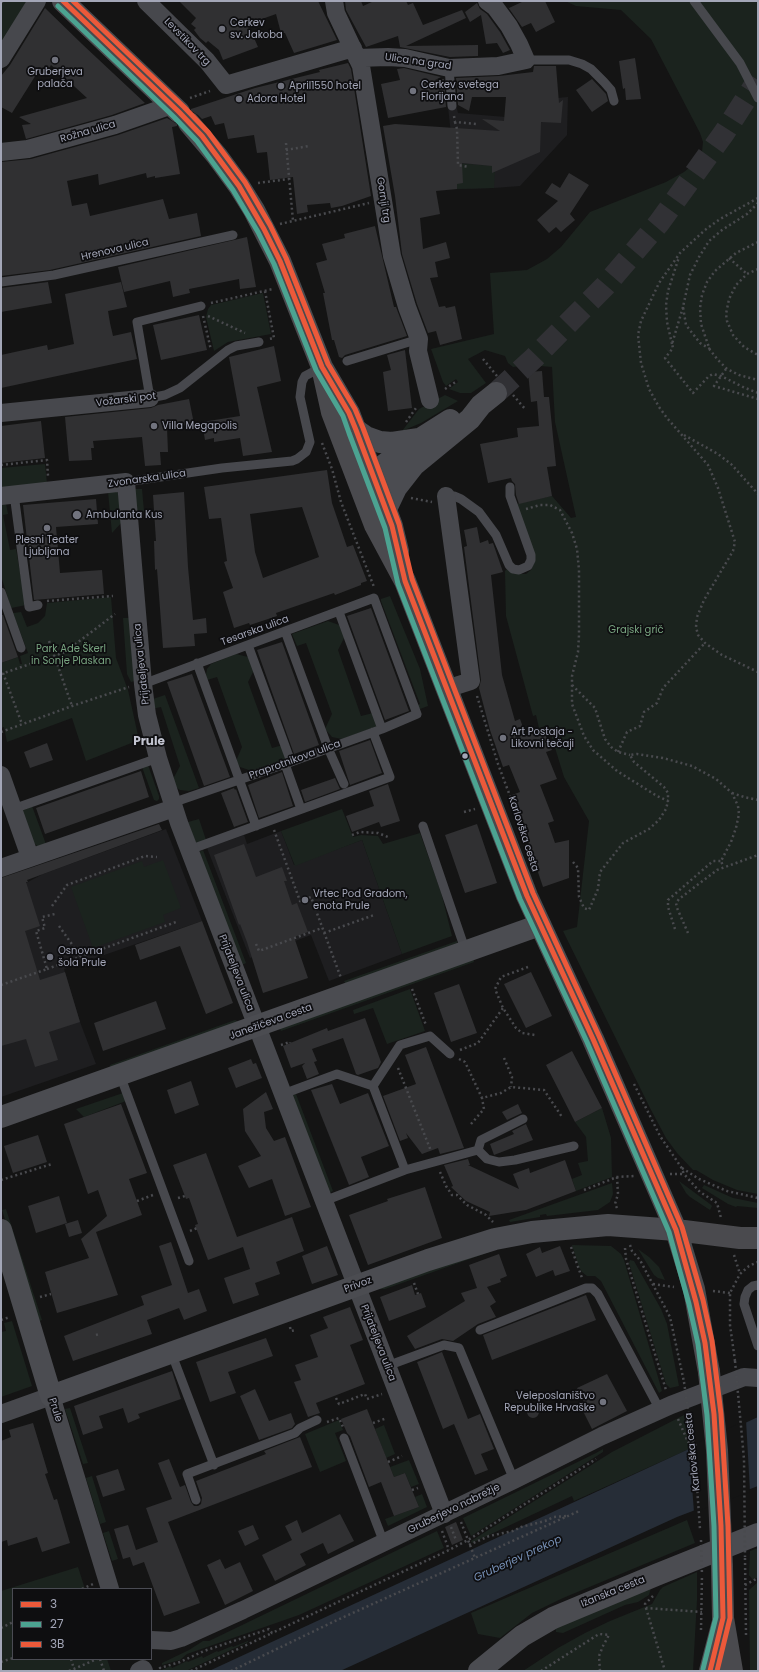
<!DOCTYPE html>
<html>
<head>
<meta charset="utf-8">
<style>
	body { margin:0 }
	#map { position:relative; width:759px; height:1672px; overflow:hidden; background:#141414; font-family:Poppins,sans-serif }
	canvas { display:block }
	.frame { position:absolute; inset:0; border:2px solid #a3a6b7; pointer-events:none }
	.legend { position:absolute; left:12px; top:1588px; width:140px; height:72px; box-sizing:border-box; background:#0e0e10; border:1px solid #4a4b53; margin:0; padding:5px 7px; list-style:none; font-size:12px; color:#a3a6b7 }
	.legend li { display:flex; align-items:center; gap:8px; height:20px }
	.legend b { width:20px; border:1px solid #4a4b53 }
</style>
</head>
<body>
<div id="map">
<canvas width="759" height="1672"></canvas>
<div class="frame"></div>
<ul class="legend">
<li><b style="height:5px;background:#ec593a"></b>3</li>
<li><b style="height:5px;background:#4ca391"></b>27</li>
<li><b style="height:5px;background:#ec593a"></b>3B</li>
</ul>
</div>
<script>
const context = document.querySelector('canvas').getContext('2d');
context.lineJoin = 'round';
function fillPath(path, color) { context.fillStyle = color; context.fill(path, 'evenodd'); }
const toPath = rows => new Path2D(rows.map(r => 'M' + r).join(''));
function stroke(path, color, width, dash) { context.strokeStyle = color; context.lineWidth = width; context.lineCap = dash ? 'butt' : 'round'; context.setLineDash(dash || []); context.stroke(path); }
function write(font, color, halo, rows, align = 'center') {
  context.font = font + ' Poppins,sans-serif'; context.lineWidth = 3.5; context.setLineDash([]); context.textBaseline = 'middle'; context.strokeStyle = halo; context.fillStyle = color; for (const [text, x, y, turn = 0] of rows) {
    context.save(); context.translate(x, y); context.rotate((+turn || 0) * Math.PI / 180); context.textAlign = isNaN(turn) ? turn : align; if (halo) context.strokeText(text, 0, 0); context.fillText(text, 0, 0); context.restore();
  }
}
const built = toPath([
	[568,97,567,135,520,186,494,188,457,189,448,107,456,105,458,113,518,118,557,98],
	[166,829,202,921,64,969,80,1022,96,1064,1,1097,1,891,28,882,43,874],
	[281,831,294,865,362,840,402,954,329,981,311,935,250,958,207,848,244,835,247,844]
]);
const green = toPath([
	[1,1,27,1,1,47],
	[565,1,758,1,758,1194,737,1190,713,1180,696,1170,693,1170,677,1153,666,1138,650,1108,563,931,577,927,589,821,564,777,548,725,539,728,536,715,533,716,506,616,505,571,507,569,514,574,526,574,531,570,535,560,516,504,552,496,571,518,576,517,555,422,552,367,529,365,513,367,508,363,505,356,485,350,468,359,486,383,471,393,460,393,449,389,458,382,456,379,446,386,443,382,431,349,494,334,490,273,527,270,547,259,561,247,590,212,666,182,684,172,694,164,702,152,703,142,700,133,651,39,621,10,576,6],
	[455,163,492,166,492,170,495,171,494,188,457,189],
	[263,293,271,334,228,342,214,351,206,317,208,309,211,305],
	[445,395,458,401,421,423,402,431,419,409],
	[45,464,47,484,1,489,1,468],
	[134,489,142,489,144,511,137,519],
	[108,492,117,492,119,494,123,521,112,533],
	[6,504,8,514,3,515,10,550,16,549,26,605,11,608,1,576,1,505],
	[390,596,420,669,428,706,420,709,416,706,420,704,381,601,381,599],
	[111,597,116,658,128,690,139,740,86,761,72,718,7,742,4,727,1,728,1,663,18,657,20,664,22,664,20,656,28,653,13,613,21,612,27,627,38,623,45,616,47,603],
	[123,618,130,618,135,681,131,682,127,674],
	[328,621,339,625,345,636,338,650,361,716,373,713,378,726,342,739,332,737,325,729,332,714,306,643,297,646,292,634],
	[236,654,248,657,255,668,248,682,272,748,283,745,288,759,252,771,240,767,236,761,242,747,217,677,207,680,206,675,207,669,211,664],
	[165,695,199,788,189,791,180,790,177,788,172,781,180,766,161,707,151,709,150,700],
	[148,765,159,796,159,799,157,801,154,800,142,767],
	[32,806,47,847,38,847,33,842,21,811],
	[342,809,353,837,361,835,378,836,383,844,420,833,441,892,452,936,402,954,362,840,295,866,281,831],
	[199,819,206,840,196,844,188,822],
	[203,850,246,963,242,965,199,852],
	[163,860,181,908,163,915,165,922,93,948,71,887,142,861,144,867],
	[457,941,457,943,346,985,344,981],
	[473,958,474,962,281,1031,279,1027],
	[410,989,425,1031,387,1044,373,1008,354,1014,353,1010],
	[235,1020,239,1022,111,1069,110,1065],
	[123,1093,126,1101,84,1117,76,1109],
	[296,1094,333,1191,329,1193,292,1095],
	[602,1108,611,1138,612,1177,576,1191,572,1179,582,1175,578,1163,588,1161,586,1137,575,1122],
	[679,1181,710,1204,712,1206,710,1210,690,1197,686,1193],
	[612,1183,613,1194,610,1202,598,1210,547,1216,546,1214,540,1215,540,1217,510,1222,509,1220],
	[704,1185,733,1198,758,1203,758,1208,737,1206,736,1207,728,1204,702,1188],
	[6,1209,42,1320,37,1322,2,1210],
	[572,1245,611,1246,621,1254,624,1260,662,1391,659,1393,601,1281,595,1276,587,1276,582,1272,579,1267],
	[498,1249,385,1289,379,1289,444,1263],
	[638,1249,649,1257,659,1267,665,1280,658,1278,654,1275],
	[630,1260,634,1261,661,1309,667,1324,679,1386,670,1388,666,1384,629,1263],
	[12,1321,32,1386,1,1397,1,1332,6,1331,4,1323],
	[70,1408,88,1463,83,1464,65,1409],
	[684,1415,689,1449,574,1501,572,1496,472,1543,471,1541,612,1452],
	[339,1420,343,1430,335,1433,346,1461,320,1472,305,1434],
	[384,1425,395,1454,386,1458,375,1429],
	[603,1449,603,1452,471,1536,463,1518,596,1453],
	[409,1460,419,1484,411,1487,405,1473,394,1477,390,1467],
	[92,1476,106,1522,100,1524,86,1478],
	[422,1494,427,1507,388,1526,385,1519,419,1507,415,1497],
	[687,1520,695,1543,563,1598,532,1613,500,1638,478,1634,471,1613],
	[109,1531,118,1559,112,1561,103,1533],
	[437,1531,444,1548,299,1615,187,1654,180,1660,162,1665,162,1663,189,1650,203,1641,209,1641],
	[758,1548,758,1577,753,1580,749,1575,750,1551],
	[78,1567,85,1589,13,1589,13,1659,107,1659,111,1671,1,1671,1,1591],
	[697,1572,697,1600,693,1671,523,1671,558,1648,585,1633,610,1621,652,1604,660,1590,663,1587],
	[758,1582,758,1671,750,1671,749,1590],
	[652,1584,649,1595,638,1602,625,1605,563,1633,556,1632,556,1625],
	[248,1641,248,1642,186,1671,159,1671,171,1666,172,1668,187,1661,188,1662,202,1656,203,1658,217,1651,218,1652,232,1646,233,1647]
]);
const water = toPath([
	[758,1417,758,1486,677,1517,340,1671,209,1671]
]);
const pier = toPath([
	[746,1420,750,1492,694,1512,689,1447]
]);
const building = toPath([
	[179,1,318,1,337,40,294,53,285,33,281,33,276,14,248,24,258,47,223,60,219,50,208,41,206,43,200,38,194,30,196,28,191,24,196,18],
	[345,1,361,1,363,6,374,1,406,1,408,5,413,3,423,25,462,10,466,18,406,46,478,45,478,56,450,57,400,47,398,36,366,47,346,10],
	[524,1,545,1,555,22,536,32,531,23,522,27,508,7,509,8],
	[477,3,480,9,487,14,500,32,510,50,503,53,497,43,486,44,481,15,470,22,465,12],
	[45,8,82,44,145,103,112,115,26,139,22,125,31,124,19,117,87,98,51,65,46,74,39,70,12,113,1,107,1,76,10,65],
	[635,58,641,99,626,100,625,88,623,89,619,61],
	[348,63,351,69,371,196,342,206,331,208,330,203,307,205,308,212,297,214,293,177,270,180,267,152,257,153,254,135,228,139,224,123,215,125,211,116,202,119,198,115,191,111,191,109,255,88,320,72,319,70],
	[534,66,556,66,559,103,563,100,561,123,541,122,540,152,492,173,492,166,462,163,463,183,457,184,457,189,436,191,440,214,420,218,423,249,446,242,450,258,435,262,438,277,430,278,439,307,445,306,446,308,455,306,462,339,440,345,436,331,428,333,417,304,402,254,395,196,383,126,395,124,500,131,482,119,504,121,506,97,472,97,469,111,458,105,456,78,499,76,533,72],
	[404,68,441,77,435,80,444,79,446,107,388,118,381,84,400,80,397,69],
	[592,79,606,94,608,101,592,112,576,90],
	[167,118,177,124,177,126,172,127,180,174,155,178,155,176,147,178,146,173,99,185,98,174,67,181,72,206,87,203,90,216,163,199,169,219,197,213,201,236,50,270,1,276,1,162,31,159,118,135],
	[569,173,589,185,570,214,575,220,561,232,556,227,549,233,537,220,558,201,545,193,552,183,560,188],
	[375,226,394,307,396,307,407,336,345,355,342,358,339,357,334,340,332,340,323,293,325,293,316,263,327,260,322,244,345,238,344,234],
	[247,237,256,287,240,289,239,279,189,289,190,293,173,297,170,281,124,292,118,267],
	[48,282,52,303,1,312,1,288],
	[121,282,127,307,108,311,110,323,113,336,131,332,137,359,1,388,1,355,47,345,48,350,74,344,65,294],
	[199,315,207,350,161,360,153,325],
	[274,346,281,381,257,387,272,452,243,456,240,438,214,442,214,438,205,440,202,422,240,416,229,357],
	[405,350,412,408,388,411,383,372,391,370,387,355],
	[542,371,544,397,549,397,556,466,547,467,552,496,519,504,516,495,515,484,512,481,511,478,488,483,480,444,518,437,517,428,539,426,537,401,531,402,528,372],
	[189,399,194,424,167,428,168,452,160,452,161,465,145,466,142,437,93,441,94,448,91,448,92,460,69,461,65,417,151,408,158,405],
	[41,421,45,458,1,463,1,426],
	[327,470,332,503,347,547,353,545,367,581,361,583,361,585,335,595,334,593,276,613,277,616,250,625,249,623,234,628,223,592,233,588,224,562,227,561,221,518,209,519,204,487],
	[302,507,319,557,263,578,255,552,250,514],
	[184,492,188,567,193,620,206,618,207,633,194,634,195,646,163,648,157,569,155,570,154,541,156,541,153,495],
	[96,499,98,524,56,527,60,573,102,570,104,594,34,600,23,505],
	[477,527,480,543,488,540,489,544,493,543,503,572,491,575,502,675,515,721,520,719,526,736,543,729,552,750,546,752,557,779,540,785,554,821,548,823,555,843,569,840,569,878,543,887,512,795,520,792,509,765,503,767,490,730,479,688,481,680,464,547,467,546,464,530],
	[371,608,409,711,385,720,347,616],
	[1,615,3,615,18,657,1,663],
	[282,642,319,745,294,754,257,650],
	[192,674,230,777,204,786,167,682],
	[370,740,382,773,350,785,339,751],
	[47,743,53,760,30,768,24,752],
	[141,771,149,797,45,834,36,808],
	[282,772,293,806,259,818,248,785],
	[335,778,340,789,305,802,301,790],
	[388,784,400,821,381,827,379,822,352,832,346,816,374,806,369,791],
	[234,788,235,790,236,789,248,822,234,827,221,793],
	[159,824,162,830,27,880,28,882,26,882,40,926,25,931,40,980,65,972,80,1022,49,1032,58,1060,35,1067,26,1039,1,1046,1,878],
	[477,824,497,883,465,893,445,835],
	[244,844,256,877,282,867,287,881,284,881,292,905,297,903,308,932,294,937,308,978,263,993,247,942,240,924,239,925,214,855],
	[202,921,233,1003,206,1014,180,946,140,960,135,945],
	[531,972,552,1016,526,1028,504,984],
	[459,984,477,1033,451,1042,434,993],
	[156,1001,166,1029,103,1051,94,1023],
	[365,1018,381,1062,378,1068,358,1075,356,1074,343,1038,312,1049,317,1061,314,1062,319,1074,307,1079,302,1066,305,1063,291,1068,283,1046,327,1028,328,1031],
	[426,1047,464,1148,440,1154,438,1148,422,1154,406,1133,408,1138,400,1141,383,1096,416,1084,405,1055],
	[572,1051,602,1108,575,1122,546,1065],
	[251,1059,253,1064,256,1063,262,1078,236,1088,228,1068],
	[191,1081,199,1105,175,1114,167,1090],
	[332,1084,340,1104,368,1093,389,1146,361,1157,369,1177,349,1185,311,1090],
	[266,1092,273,1109,264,1112,266,1128,274,1141,285,1137,311,1207,285,1216,272,1179,249,1188,238,1166,261,1156,245,1131,243,1109],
	[121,1104,147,1173,129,1179,142,1215,96,1232,118,1295,57,1313,45,1272,89,1258,81,1239,107,1216,98,1190,88,1194,64,1124],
	[518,1104,522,1113,507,1120,502,1112],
	[526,1124,533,1140,494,1155,490,1144,514,1134,512,1131],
	[38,1135,47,1162,13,1173,4,1146],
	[206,1153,237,1237,292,1217,304,1251,276,1262,280,1274,255,1283,259,1295,233,1304,224,1278,250,1269,243,1247,208,1260,195,1225,198,1224,194,1212,189,1198,186,1199,173,1165],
	[468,1159,470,1165,468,1165,519,1189,513,1174,529,1168,530,1173,565,1160,576,1191,526,1210,489,1216,490,1212,466,1201,451,1187,453,1186,444,1165],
	[425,1187,442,1238,368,1265,349,1215,388,1201,387,1199],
	[59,1196,67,1223,36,1233,28,1206],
	[78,1220,82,1233,69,1237,65,1224],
	[171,1242,188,1293,199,1289,207,1311,184,1320,179,1308,147,1320,152,1334,73,1361,64,1336,144,1305,141,1296,172,1285,159,1246],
	[327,1246,338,1275,312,1284,302,1256],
	[560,1246,570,1271,555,1276,553,1270,536,1277,526,1254,540,1247,542,1253],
	[499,1254,507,1276,500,1279,501,1282,487,1287,496,1302,490,1306,496,1317,478,1324,453,1341,442,1339,415,1349,407,1336,465,1301,461,1293,477,1288,469,1265],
	[412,1285,415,1295,421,1293,426,1307,389,1321,380,1297],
	[586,1295,596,1320,492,1360,483,1335],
	[350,1307,363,1340,350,1345,365,1384,316,1403,320,1413,308,1417,294,1382,301,1380,295,1365,318,1357,310,1335,328,1328,323,1317],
	[266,1338,273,1356,228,1372,236,1393,210,1402,196,1362],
	[442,1352,468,1419,480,1414,494,1449,481,1454,488,1470,475,1475,454,1424,443,1429,417,1362],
	[172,1371,181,1399,138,1414,140,1418,128,1423,123,1408,99,1416,103,1428,83,1435,74,1406],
	[607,1374,627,1411,592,1429,583,1411,587,1409,577,1388],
	[255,1389,269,1421,291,1413,295,1424,292,1428,259,1440,240,1396],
	'527 1412a6 6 0 1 1 12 0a6 6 0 1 1-12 0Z',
	[367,1409,394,1477,405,1473,419,1507,394,1516,381,1482,369,1487,350,1436,347,1433,341,1419],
	[33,1423,48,1473,45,1474,54,1500,57,1499,70,1543,42,1552,37,1537,8,1546,7,1540,1,1542,1,1441,11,1437,9,1430],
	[300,1437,312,1467,168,1522,200,1603,164,1616,144,1562,133,1566,130,1557,123,1559,114,1529,128,1525,136,1550,158,1542,146,1508,172,1499,158,1463,169,1459,180,1487,185,1485,191,1502,194,1506,198,1506,201,1504,202,1498,196,1481,266,1454,264,1451],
	[118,1469,125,1490,103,1497,96,1476],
	[340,1514,354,1541,328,1554,323,1543,300,1554,306,1565,275,1581,262,1555,292,1540,285,1526,297,1520,302,1533],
	[456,1522,463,1540,452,1545,445,1527],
	[253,1525,259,1539,245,1546,238,1531],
	[220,1559,225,1569,240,1562,253,1591,225,1605,207,1565]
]);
const secondaryTunnel = toPath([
	[496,393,534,358,605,286,659,223,724,133,758,80]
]);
const path = toPath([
	[1,2,6,1],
	[190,98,210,91],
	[454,116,455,122,476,124],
	[455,122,457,129,458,165,469,167],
	[286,143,293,221],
	[286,150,309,146],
	[258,183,289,179],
	[758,198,720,219,705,230,680,253,659,283,641,321,638,335,641,363,649,389,659,407,667,418,708,465,718,488,735,542,733,551,704,600,697,617,696,627,698,635,705,643,722,655,758,672],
	[280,224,369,203],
	[758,242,736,253,715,271,707,282,702,295,700,308,701,324,705,336,710,350,718,360,727,369,739,375,758,380],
	[729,258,747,274],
	[758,269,747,274,736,285,729,299,726,314,727,321,733,335,744,347,758,355],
	[265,291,274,338,269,339],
	[211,303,273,289],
	[683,307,672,344,673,348,665,358,693,393,709,376,713,374,721,376,743,387,758,393],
	[203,316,211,350],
	[208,316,245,333],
	[672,344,667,322,666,305,668,291,679,257],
	[710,349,700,343,686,325,683,307,690,275,699,257,709,241,722,230,747,214,758,203],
	[483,359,497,376],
	[726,369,714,386,758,399],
	[445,389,457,381],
	[513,395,526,410],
	[406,422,416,408],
	[684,435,718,454,731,464,758,494],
	[322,443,332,469,341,502,374,587],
	[1,465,47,460,48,476],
	[411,498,432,502],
	[526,509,540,505,550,505,560,510,572,533,577,549,579,570,579,635,578,652,572,676,572,704,584,736,593,750,617,771,657,796,668,801,668,793,664,787,634,762,630,755,637,754,663,758,692,766,716,779,732,793,738,806,739,814,736,828,731,842,721,861,723,866],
	[47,601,113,596],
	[49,641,72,706],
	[3,673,22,724],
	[1,674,65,652,115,614],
	[572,685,595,708,605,739,611,747,618,752,630,755],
	[477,696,498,764,519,820],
	[1,732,72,706,129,687],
	[618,752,627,732,640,726,644,712,657,703,663,688,705,643],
	[732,793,744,797,758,800],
	[464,812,475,809],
	[274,830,300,901,311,897,341,978],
	[352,835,360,832,378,833,388,837],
	[573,862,578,868,579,897,584,908,589,910,598,889,600,872,623,843,649,829,659,820,666,809,668,801],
	[52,906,67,885,145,856,157,857],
	[59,926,81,957],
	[675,929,668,907,668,900,713,861,721,861],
	[324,933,374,915],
	[688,933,677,908,676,903,679,899,717,870,758,855],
	[256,944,259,951,322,928],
	[528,967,501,977,495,989,503,1008,516,1028,522,1033,535,1035],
	[47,969,176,922],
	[1,985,47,969,36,931,45,928,42,917,55,914],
	[412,989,426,1025],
	[281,1045,290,1042,290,1043],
	[460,1050,478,1043,503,1008],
	[504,1058,512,1077,511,1087],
	[459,1059,465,1062,482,1098,501,1093,511,1087,544,1090,562,1117],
	[398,1068,431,1151],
	[634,1084,660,1136,681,1167,684,1174,700,1192,717,1203,721,1218],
	[471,1124,484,1109,482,1098],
	[682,1168,699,1179,727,1191,758,1198],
	[440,1172,446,1186,452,1195,457,1195,467,1205,486,1215,493,1222],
	[670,1174,684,1174],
	[1,1180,52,1164],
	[584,1190,617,1177,634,1176],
	[178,1198,185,1196],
	[137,1201,153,1195],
	[617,1208,615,1204,618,1194,617,1177],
	[190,1231,197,1228],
	[630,1245,632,1251,640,1260,670,1317,684,1382],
	[571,1247,582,1278],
	[625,1248,626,1259,666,1390],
	[734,1255,740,1274],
	[414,1283,418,1294],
	[653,1284,674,1287],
	[713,1291,730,1293],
	[40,1297,51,1294],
	[1,1320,10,1317],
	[290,1327,291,1331,296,1330],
	[96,1335,99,1334],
	[735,1361,730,1325,730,1293,740,1274,749,1266,758,1262],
	[336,1398,339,1404,365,1394,367,1399,382,1394],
	[678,1419,688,1442,693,1440,696,1446],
	[327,1422,339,1418,343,1427],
	[373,1423,387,1418],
	[388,1462,402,1456],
	[412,1490,418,1488],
	[461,1522,475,1558],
	[451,1527,456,1540],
	[442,1531,449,1550],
	[469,1545,489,1536,513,1531,521,1527,545,1521,554,1517,566,1516],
	[745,1558,746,1635],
	[745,1585,758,1578],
	[82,1589,93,1584],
	[653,1596,645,1604,646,1608,702,1612],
	[646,1608,665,1671],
	[1,1628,13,1622],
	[701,1630,702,1575],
	[71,1659,74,1669],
	[100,1659,104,1671],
	[1,1662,13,1658],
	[160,1667,160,1668,180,1662,204,1651,269,1629,272,1633,449,1550,468,1540,596,1459],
	[69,1671,97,1659],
	[191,1671,272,1633],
	[231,1671,335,1621,579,1511],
	[541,1671,599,1634,609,1635,603,1646,599,1656,600,1671]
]);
const lane = toPath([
	[694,1,740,63,758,98],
	[526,60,569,60,582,64,591,69,604,82,611,90,614,101],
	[449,68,452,106],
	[1,282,54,275,233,235],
	[201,306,137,322,150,398,165,395,180,388,228,350,236,346,259,342],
	[347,361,419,339],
	[126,482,222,468,292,461,297,459,306,452,310,442,300,397,302,382,305,376,322,367],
	[14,494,29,607,38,605],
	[446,496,454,496,461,499,479,512,496,535,509,565,513,569,519,570,528,566,531,560,531,555,510,496,510,487],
	[1,592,21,648],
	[339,612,382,729],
	[285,631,328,748,344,784],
	[248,645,291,762],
	[197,663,256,826],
	[143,684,374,598,417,714,382,729,291,762,172,803],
	[285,764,301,809],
	[13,809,158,758],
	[423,826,466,952],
	[189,850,390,777,373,732],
	[120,1075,189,1261],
	[373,1086,400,1045,430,1036,450,1054],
	[283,1094,337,1074,373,1086,405,1170],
	[478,1150,481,1140,523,1119],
	[324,1201,405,1170,478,1150,487,1159,499,1162,515,1160,574,1146],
	[758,1285,753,1286,748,1290,745,1297,744,1304,758,1346],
	[480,1330,586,1288,592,1288,598,1294,660,1410],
	[171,1352,214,1465],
	[387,1366,444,1345,459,1348,514,1480],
	[344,1438,384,1543],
	[196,1500,187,1474,295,1433,300,1428,317,1420]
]);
const street = toPath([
	[146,1,207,61,226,85,353,48],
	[334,1,336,13,361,66,392,256,407,307,419,339,418,351,430,400],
	[357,58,388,57,405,58,449,68,498,66,526,60,519,44,509,26,495,7,487,1],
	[1,59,37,1],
	[1,152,28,149,115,125,172,105],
	[1,413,150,398],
	[1,496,126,482,143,684,147,715,158,758,179,823,444,1514],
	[446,496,471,681,446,689],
	[1,775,30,857],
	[1,868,174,808],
	[1,1414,51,1396,110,1589],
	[151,1640,171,1641,181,1638,243,1610,514,1480,602,1436,671,1405,744,1377,758,1378],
	[139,1671,143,1669,144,1671]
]);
const secondary = toPath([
	[356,430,366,437,380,442,392,443,419,439],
	[356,458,370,468,383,471,403,469,414,465,470,419,481,405,496,393],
	[378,473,384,465,420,439,450,420],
	[386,509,396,488,414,465],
	[1,1117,540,925],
	[1,1230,51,1396,428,1260,495,1239,532,1232,608,1225,676,1230],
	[479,1671,522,1636,553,1618,656,1575,758,1534]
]);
const primary = toPath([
	[63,1,179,112],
	[189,123,217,156,239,186,254,210,280,261,322,367,349,413,392,526,398,551],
	[322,367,332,412,375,525,405,581,527,896,593,1039,676,1230,694,1289,709,1372],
	[676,1230,740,1238,758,1238],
	[722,1567,723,1618,732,1671],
	[710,1671,722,1625]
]);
const pathBridge = toPath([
	[735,1361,744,1459,745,1557],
	[684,1382,695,1459,700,1529],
	[701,1540,702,1575]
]);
const primaryBridge = toPath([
	[709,1372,717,1450,722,1567]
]);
const bus1 = toPath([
	[63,1,179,112,202,136,239,186,264,229,280,261,322,367,349,413,356,430,392,526,405,581,527,896,593,1039,676,1230,696,1302,705,1343,714,1414,721,1526,723,1618,710,1671]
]);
const bus2 = toPath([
	[58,6,174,117,197,141,233,190,258,232,274,264,316,370,343,416,349,433,385,528,398,584,520,899,587,1042,669,1232,689,1304,698,1344,707,1415,714,1526,716,1617,703,1669]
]);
const bus3 = toPath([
	[73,1,184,107,208,132,245,182,270,225,286,258,328,364,355,409,363,428,399,524,412,579,533,893,599,1036,682,1227,703,1300,712,1341,721,1414,728,1526,730,1618,717,1671]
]);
const markers = [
	[222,29,4,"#71737e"],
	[55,60,4,"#71737e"],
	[281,86,4,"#71737e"],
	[413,91,4,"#71737e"],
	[239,99,4,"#71737e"],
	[154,426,4,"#71737e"],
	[77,515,5,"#71737e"],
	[47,528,4,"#71737e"],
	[503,738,4,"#71737e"],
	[465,756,3.5,"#a3a6b7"],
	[305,900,4,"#71737e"],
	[50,957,4,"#71737e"],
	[603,1402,4,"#71737e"]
];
const poiNames = [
	["Cerkev",230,23],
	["sv. Jakoba",230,35],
	["Gruberjeva",55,72,"center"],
	["palača",55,84,"center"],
	["Cerkev svetega",421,85],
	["Florijana",421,97],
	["April1550 hotel",289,86],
	["Adora Hotel",247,99],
	["Villa Megapolis",162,426],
	["Ambulanta Kus",86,515],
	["Plesni Teater",47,540,"center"],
	["Ljubljana",47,552,"center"],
	["Art Postaja -",511,732],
	["Likovni tečaji",511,744],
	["Vrtec Pod Gradom,",313,894],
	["enota Prule",313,906],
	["Osnovna",58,951],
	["šola Prule",58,963],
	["Veleposlaništvo",595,1396,"right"],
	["Republike Hrvaške",595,1408,"right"]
];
const streetNames = [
	["Levstikov trg",187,42,46],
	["Ulica na grad",418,62,8],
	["Rožna ulica",88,132,-16],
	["Gornji trg",383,200,81],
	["Hrenova ulica",115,250,-13],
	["Vožarski pot",126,400,-7],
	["Zvonarska ulica",147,479,-8],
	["Tesarska ulica",255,631,-20],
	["Prijateljeva ulica",142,664,-96],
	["Praprotnikova ulica",295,760,-20],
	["Karlovška cesta",523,834,72],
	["Prijateljeva ulica",236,973,69],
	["Janežičeva cesta",271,1022,-20],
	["Privoz",358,1285,-20],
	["Prijateljeva ulica",378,1343,69],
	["Prule",55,1410,73],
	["Karlovška cesta",693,1452,-96],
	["Gruberjevo nabrežje",454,1509,-26],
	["Ižanska cesta",613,1592,-22]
];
const parkNames = [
	["Grajski grič",636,630],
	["Park Ade Škerl",71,649],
	["in Sonje Plaskan",71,661]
];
const waterNames = [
	["Gruberjev prekop",518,1559,-25]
];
const quarterNames = [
	["Prule",149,742]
];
fillPath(built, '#1e1e20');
fillPath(green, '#1b231e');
fillPath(water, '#262d37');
fillPath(pier, '#141414');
fillPath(building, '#303032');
stroke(secondaryTunnel, '#313135', 22, [22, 11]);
stroke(path, '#494a4e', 2.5, [2, 3]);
stroke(lane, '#47484d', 9);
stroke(street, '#47484d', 18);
stroke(secondary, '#4b4c51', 22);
stroke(primary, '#4a4a4e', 22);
stroke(pathBridge, '#494a4e', 2.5, [2, 3]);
stroke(primaryBridge, '#4a4a4e', 22);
stroke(bus1, '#ec593a', 5);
stroke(bus2, '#4ca391', 5);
stroke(bus3, '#ec593a', 5);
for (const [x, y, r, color] of markers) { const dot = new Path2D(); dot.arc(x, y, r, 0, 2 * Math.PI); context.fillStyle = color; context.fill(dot); stroke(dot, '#0e0e10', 1.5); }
write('10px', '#a3a6b7', '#0e0e10', poiNames, 'left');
write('10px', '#a3a6b7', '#0e0e10', streetNames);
write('10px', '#78a480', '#0e0e10', parkNames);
write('italic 11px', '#7690b6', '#0e0e10', waterNames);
write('bold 12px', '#c4c6d2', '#0e0e10', quarterNames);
</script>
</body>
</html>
